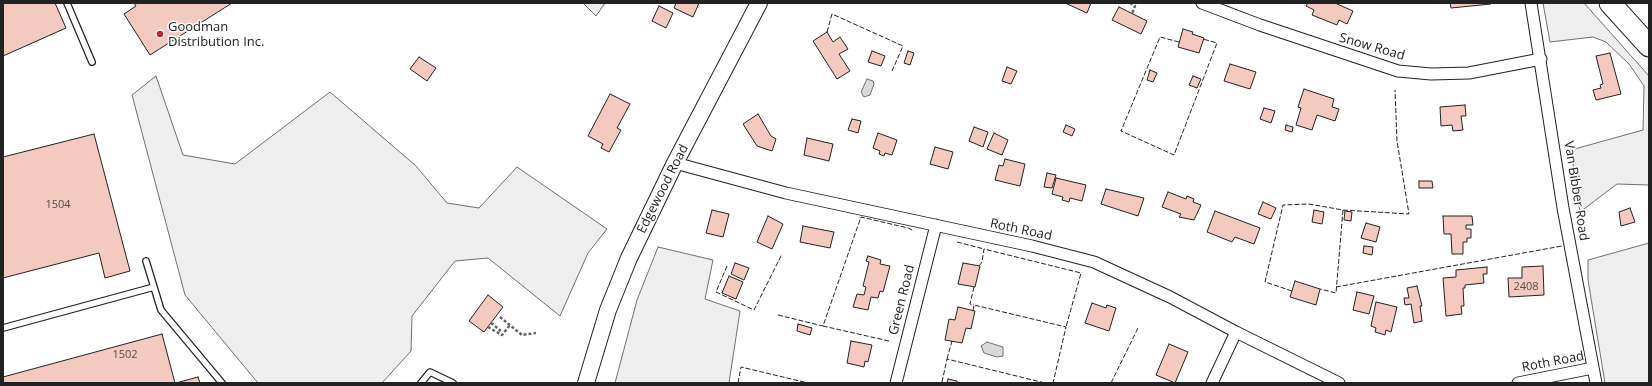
<!DOCTYPE html>
<html>
<head>
<meta charset="utf-8">
<style>
	body { margin:0 }
	#map { position:relative; width:1652px; height:386px; overflow:hidden; background:#fff; font-family:"Open Sans",sans-serif }
	canvas { display:block }
	.frame { position:absolute; inset:0; border:4px solid #222; pointer-events:none }
</style>
</head>
<body>
<div id="map">
<canvas width="1652" height="386"></canvas>
<div class="frame"></div>
</div>
<script>
const context = document.querySelector('canvas').getContext('2d');
context.lineJoin = 'round';
function fillPath(path, color) { context.fillStyle = color; context.fill(path, 'evenodd'); }
const toPath = rows => new Path2D(rows.map(r => 'M' + r).join(''));
function stroke(path, color, width, dash) { context.strokeStyle = color; context.lineWidth = width; context.lineCap = dash ? 'butt' : 'round'; context.setLineDash(dash || []); context.stroke(path); }
function write(font, color, halo, rows, align = 'center') {
  context.font = font + ' "Open Sans",sans-serif'; context.lineWidth = 3; context.setLineDash([]); context.textBaseline = 'middle'; context.strokeStyle = halo; context.fillStyle = color; for (const [text, x, y, turn = 0] of rows) {
    context.save(); context.translate(x, y); context.rotate((+turn || 0) * Math.PI / 180); context.textAlign = isNaN(turn) ? turn : align; if (halo) context.strokeText(text, 0, 0); context.fillText(text, 0, 0); context.restore();
  }
}
const green = toPath([
	[583,3,605,3,596,16,583,3],
	[1543,3,1584,3,1649,76,1649,185,1617,184,1580,212,1571,150,1643,130,1644,86,1629,64,1606,42,1593,37,1550,42,1543,3],
	[156,76,183,155,235,164,330,92,416,166,447,203,479,208,517,167,607,229,588,253,560,316,488,258,455,261,412,316,411,351,382,383,258,383,185,295,132,95,156,76],
	[1649,243,1649,383,1605,383,1588,280,1588,260,1649,243],
	[658,247,713,260,705,299,740,311,729,383,615,383,637,300,658,247]
]);
const water = toPath([
	[867,79,873,81,874,84,870,95,864,97,861,92,867,79],
	[987,342,1003,347,1003,356,997,357,984,353,981,346,987,342]
]);
const building = toPath([
	[3,3,55,3,66,28,3,56,3,3],
	[134,3,232,3,150,55,124,14,136,6,134,3],
	[676,3,699,3,693,17,674,8,676,3],
	[1065,3,1091,3,1087,13,1065,3],
	[1308,3,1335,3,1353,11,1347,24,1339,20,1337,25,1312,15,1314,10,1306,6,1308,3],
	[1450,3,1491,3,1491,4,1451,8,1450,3],
	[659,6,673,13,666,28,652,21,659,6],
	[1119,7,1147,21,1141,34,1112,20,1119,7],
	[1183,29,1193,32,1192,34,1204,38,1199,53,1178,47,1183,29],
	[827,32,833,42,840,37,848,49,839,54,850,71,837,79,813,41,827,32],
	[872,51,885,56,881,66,868,62,872,51],
	[908,51,914,53,910,65,904,63,908,51],
	[1610,53,1621,94,1596,100,1593,90,1601,88,1600,85,1603,84,1596,56,1610,53],
	[419,57,436,68,427,81,410,69,419,57],
	[1230,64,1256,72,1250,89,1224,81,1230,64],
	[1007,67,1017,71,1011,84,1002,81,1007,67],
	[1150,70,1157,73,1153,82,1147,80,1150,70],
	[1193,76,1201,79,1197,88,1189,85,1193,76],
	[1304,89,1334,99,1332,107,1339,109,1335,121,1317,115,1312,130,1296,125,1301,108,1298,107,1304,89],
	[610,94,630,104,617,128,621,130,609,152,601,148,603,144,588,136,610,94],
	[1465,105,1466,116,1461,116,1463,130,1453,131,1452,125,1441,126,1440,107,1465,105],
	[1264,108,1275,111,1271,123,1260,119,1264,108],
	[758,114,771,136,776,139,772,151,757,146,743,124,758,114],
	[852,119,861,121,858,133,848,130,852,119],
	[1066,125,1075,129,1072,136,1063,132,1066,125],
	[1286,125,1293,127,1292,132,1285,130,1286,125],
	[974,127,988,132,983,147,969,141,974,127],
	[878,133,897,140,892,155,885,153,884,156,879,154,880,151,873,148,878,133],
	[994,133,1008,140,1002,155,987,149,994,133],
	[94,134,130,271,105,278,99,253,3,278,3,157,94,134],
	[807,138,833,144,829,161,804,155,807,138],
	[935,147,953,152,948,169,930,164,935,147],
	[1005,159,1025,164,1020,186,995,180,999,165,1003,166,1005,159],
	[1047,173,1056,175,1052,188,1044,187,1047,173],
	[1056,178,1086,185,1082,201,1070,198,1069,202,1062,200,1063,197,1052,194,1056,178],
	[1419,181,1432,181,1433,188,1419,188,1419,181],
	[1106,189,1144,198,1138,216,1101,204,1106,189],
	[1168,192,1186,199,1187,196,1194,199,1193,202,1201,205,1194,220,1179,217,1181,214,1162,207,1168,192],
	[1263,202,1276,208,1271,219,1258,214,1263,202],
	[1630,208,1635,222,1621,226,1619,212,1630,208],
	[712,210,729,214,723,237,706,233,712,210],
	[1314,210,1324,212,1322,224,1312,222,1314,210],
	[1215,211,1260,228,1254,244,1235,237,1232,242,1207,232,1215,211],
	[1345,211,1352,212,1351,221,1344,220,1345,211],
	[768,216,783,224,772,249,757,242,768,216],
	[1443,216,1472,216,1473,225,1466,225,1466,229,1471,229,1471,238,1467,238,1467,242,1463,242,1463,254,1452,254,1451,234,1444,234,1443,216],
	[1366,223,1380,227,1376,242,1361,238,1366,223],
	[803,226,834,232,830,248,800,242,803,226],
	[1364,246,1373,247,1372,255,1363,253,1364,246],
	[868,256,881,260,880,264,890,266,883,292,880,291,878,298,871,297,868,310,853,307,857,294,864,295,866,287,863,286,869,262,866,261,868,256],
	[735,263,749,268,744,280,731,274,735,263],
	[963,263,980,266,975,287,958,284,963,263],
	[1543,266,1544,295,1509,297,1508,278,1522,278,1522,267,1543,266],
	[1487,267,1487,274,1483,274,1484,283,1465,285,1465,288,1463,288,1464,306,1461,306,1462,314,1446,316,1443,278,1456,277,1456,270,1487,267],
	[729,276,743,282,736,299,722,293,729,276],
	[1295,281,1320,289,1316,305,1290,297,1295,281],
	[1417,286,1422,306,1420,306,1422,321,1414,323,1411,304,1405,305,1404,298,1409,298,1407,288,1417,286],
	[1357,292,1374,296,1369,314,1353,310,1357,292],
	[488,295,503,307,484,332,469,321,488,295],
	[1376,302,1397,307,1391,332,1386,330,1385,335,1375,332,1376,328,1371,326,1376,302],
	[1092,303,1106,308,1107,305,1116,308,1109,331,1085,323,1092,303],
	[958,307,975,311,971,329,966,328,962,343,945,340,949,319,955,320,958,307],
	[798,324,812,328,810,335,797,331,798,324],
	[162,334,175,383,3,383,3,377,162,334],
	[851,341,872,345,868,362,865,361,864,367,847,363,851,341],
	[1169,344,1188,352,1175,383,1156,375,1169,344],
	[198,377,200,383,176,383,198,377],
	[948,379,957,381,957,383,947,383,948,379]
]);
const path = toPath([
	[1130,3,1135,6,1132,14],
	[500,317,522,335,536,333],
	[491,323,500,330,498,332],
	[488,327,502,335,510,325]
]);
const lane = toPath([
	[67,3,92,62],
	[146,261,161,310,222,383],
	[3,328,154,287],
	[421,383,430,372,453,383]
]);
const street = toPath([
	[1202,3,1260,25,1398,71,1431,74,1469,73,1541,59],
	[1531,3,1563,208,1596,383],
	[675,163,786,193,1032,246,1094,262,1170,297,1236,332,1339,383],
	[896,383,936,225],
	[1212,383,1236,332],
	[1518,383,1593,368]
]);
const secondary = toPath([
	[586,383,608,310,629,258,675,163,759,3]
]);
const highway = toPath([
	[1610,3,1649,46]
]);
const fence = toPath([
	[827,32,832,14,903,46,892,71],
	[1179,42,1160,37,1121,131,1174,155,1217,43,1203,39],
	[1343,210,1409,214,1397,141,1395,90],
	[957,242,984,249],
	[727,266,716,292,754,310,782,254],
	[979,266,982,262,984,249,1081,273,1066,327],
	[974,287,970,304,974,305],
	[1336,287,1562,246],
	[1292,291,1265,282,1283,205,1309,204,1343,210,1336,293,1320,289],
	[973,311,974,305,1066,327,1053,383],
	[778,315,823,326],
	[889,341,823,326,861,217,908,228,914,231],
	[947,359,952,341],
	[942,382,947,359,1045,383],
	[738,383,741,367,808,383],
	[1111,383,1138,328]
]);
const markers = [
	[160,34,4,"#c62828"]
];
const numberNames = [
	["1504",58,205],
	["2408",1526,287],
	["1502",125,355]
];
const poiNames = [
	["Goodman",168,27],
	["Distribution Inc.",168,42]
];
const streetNames = [
	["Snow Road",1372,47,16],
	["Edgewood Road",663,189,-63],
	["Van Bibber Road",1576,191,81],
	["Roth Road",1021,230,12],
	["Green Road",902,300,-76],
	["Roth Road",1553,362,-11]
];
fillPath(green, '#eee');
stroke(green, '#6f6f6f', 1);
fillPath(water, '#d9d9d9');
stroke(water, '#6f6f6f', 1);
fillPath(building, '#f3c9c0');
stroke(building, '#222', 1);
stroke(lane, '#222', 8);
stroke(street, '#222', 13);
stroke(secondary, '#222', 18);
stroke(highway, '#222', 23);
stroke(path, '#646464', 2.5, [3, 2]);
stroke(lane, '#fff', 5.5);
stroke(street, '#fff', 11);
stroke(secondary, '#fff', 16);
stroke(highway, '#fff', 21);
stroke(fence, '#222', 1, [5, 2]);
for (const [x, y, r, color] of markers) { const dot = new Path2D(); dot.arc(x, y, r, 0, 2 * Math.PI); context.fillStyle = color; context.fill(dot); stroke(dot, '#fff', 1.5); }
write('11px', '#564c4a', null, numberNames);
write('13px', '#222', '#fff', poiNames, 'left');
write('13px', '#222', '#fff', streetNames);
</script>
</body>
</html>
